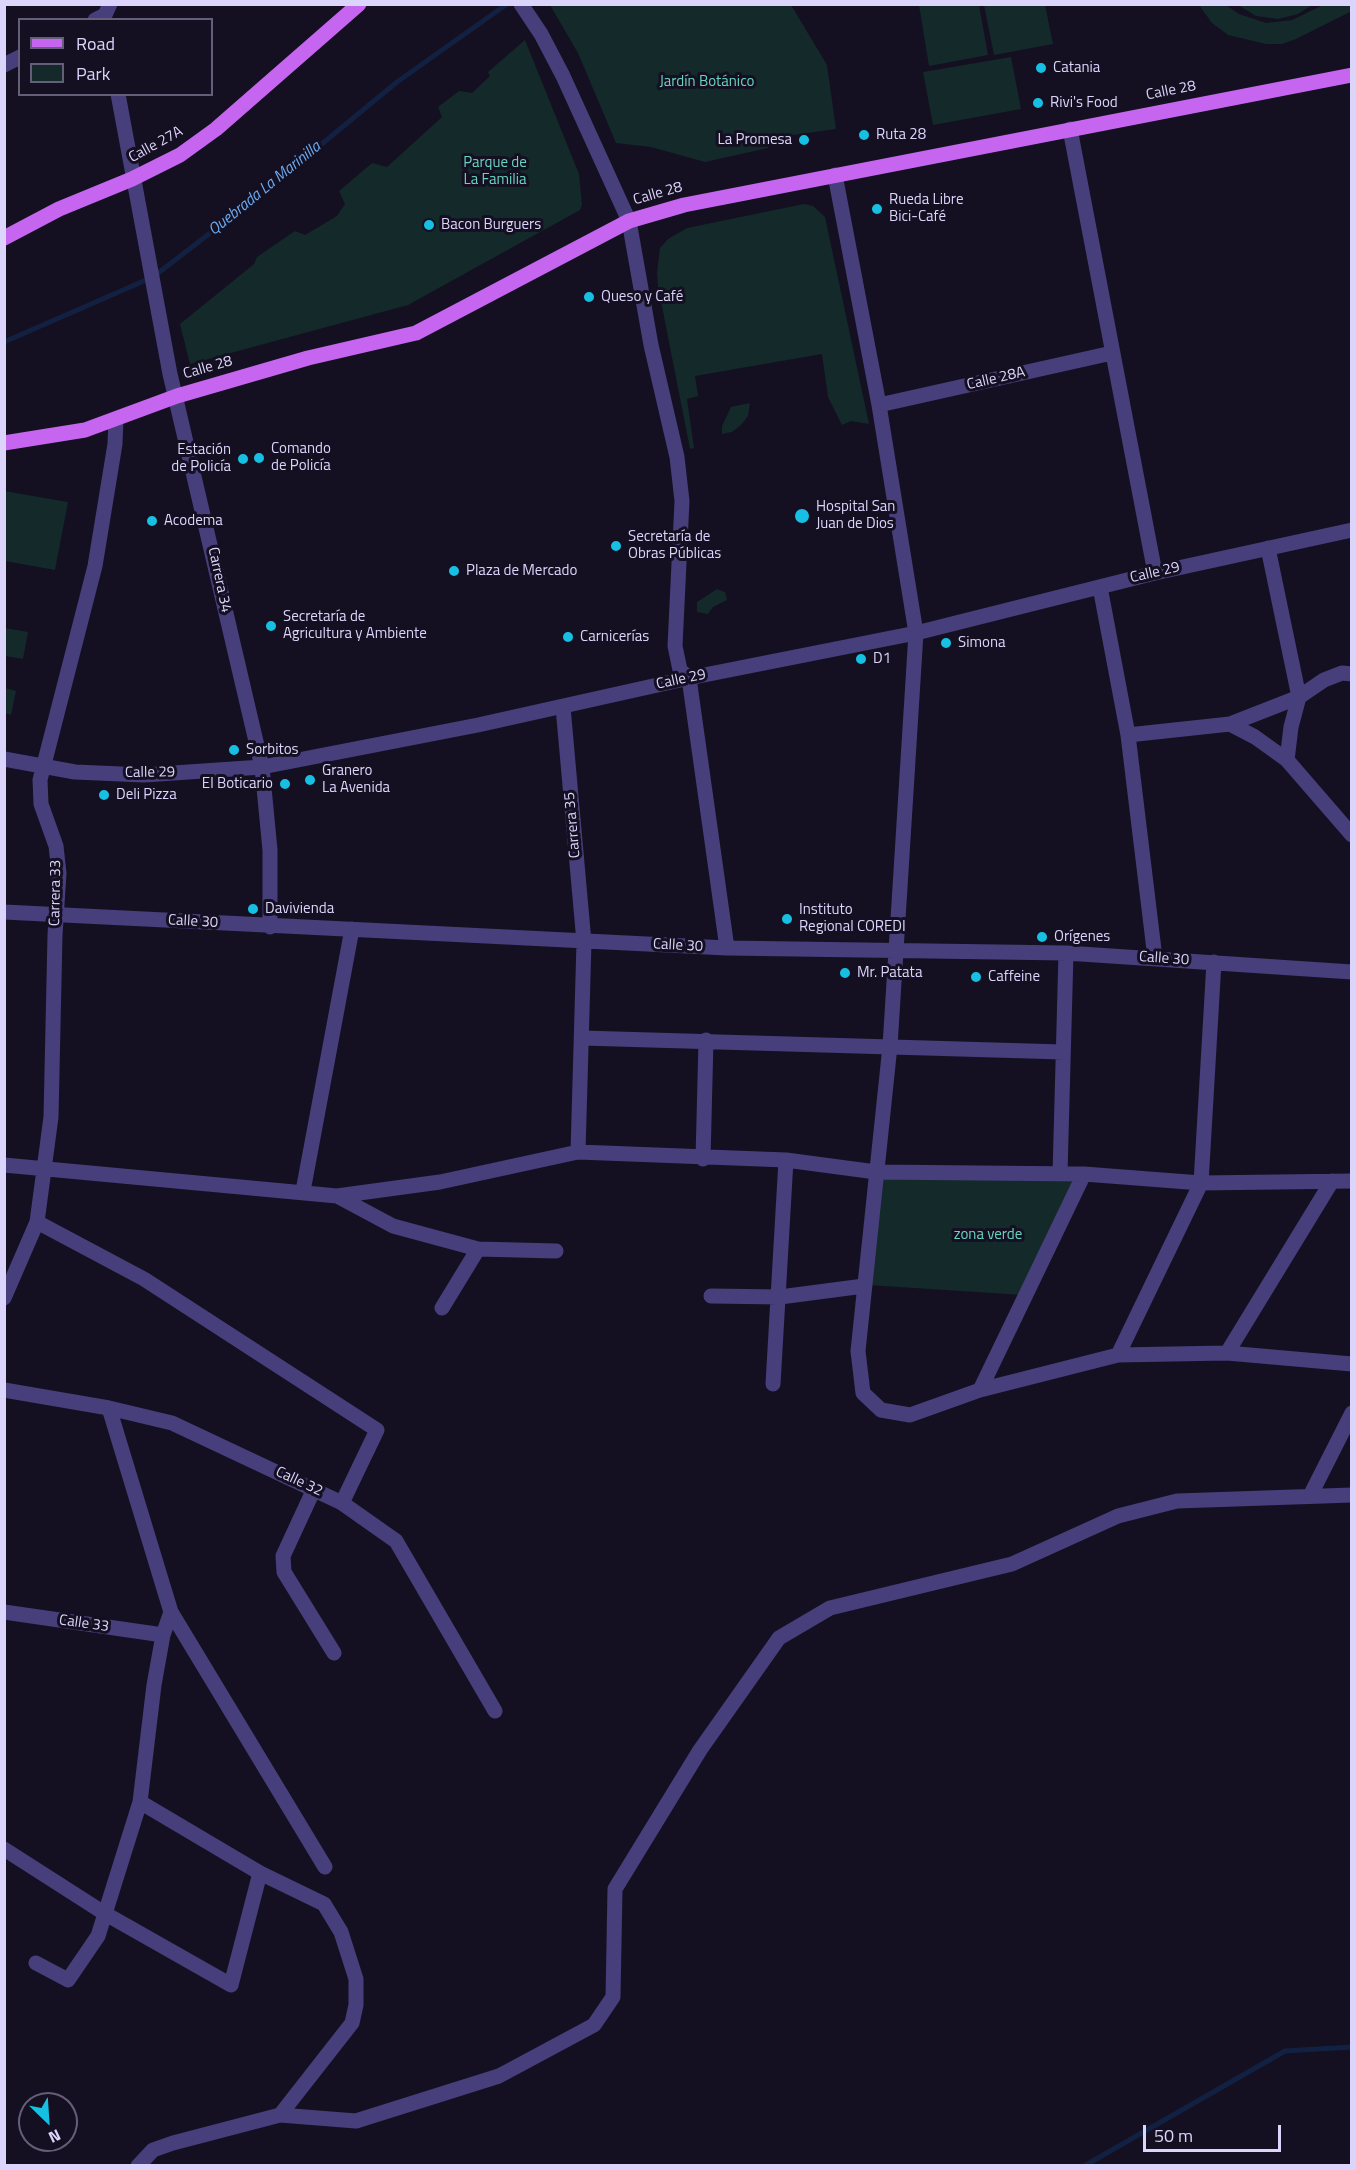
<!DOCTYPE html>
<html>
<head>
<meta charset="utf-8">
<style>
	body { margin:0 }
	#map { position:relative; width:1356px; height:2170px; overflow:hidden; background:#141021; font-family:"Titillium Web",sans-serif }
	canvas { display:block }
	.frame { position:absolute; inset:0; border:6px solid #dbd4fb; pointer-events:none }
	.legend { position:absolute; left:18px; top:18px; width:195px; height:78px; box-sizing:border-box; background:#141021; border:2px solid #645e78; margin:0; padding:8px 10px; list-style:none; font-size:18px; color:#dbd4fb }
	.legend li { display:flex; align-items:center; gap:12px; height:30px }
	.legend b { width:30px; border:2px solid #645e78 }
	.north { position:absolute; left:18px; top:2092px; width:60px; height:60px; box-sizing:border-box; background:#141021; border:2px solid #645e78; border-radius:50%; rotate:155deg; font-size:16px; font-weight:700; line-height:24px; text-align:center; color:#dbd4fb }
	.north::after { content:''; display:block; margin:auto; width:21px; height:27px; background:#17c0e3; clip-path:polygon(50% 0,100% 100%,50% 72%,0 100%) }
	.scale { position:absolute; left:1143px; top:2125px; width:138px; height:27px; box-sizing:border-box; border:3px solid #dbd4fb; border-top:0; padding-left:8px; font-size:18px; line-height:21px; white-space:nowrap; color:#dbd4fb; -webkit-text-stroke:4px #141021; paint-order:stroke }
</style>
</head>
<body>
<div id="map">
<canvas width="1356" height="2170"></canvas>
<div class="frame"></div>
<ul class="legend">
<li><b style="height:8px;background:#c666f0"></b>Road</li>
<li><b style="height:16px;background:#13292a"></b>Park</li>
</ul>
<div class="north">N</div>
<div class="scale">50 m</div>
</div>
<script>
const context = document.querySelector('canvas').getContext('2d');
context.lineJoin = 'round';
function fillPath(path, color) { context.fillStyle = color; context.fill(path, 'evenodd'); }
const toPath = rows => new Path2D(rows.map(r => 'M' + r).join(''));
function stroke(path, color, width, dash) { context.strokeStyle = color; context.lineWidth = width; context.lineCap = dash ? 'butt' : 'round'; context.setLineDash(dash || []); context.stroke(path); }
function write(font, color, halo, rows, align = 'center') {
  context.font = font + ' "Titillium Web",sans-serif'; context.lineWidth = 6; context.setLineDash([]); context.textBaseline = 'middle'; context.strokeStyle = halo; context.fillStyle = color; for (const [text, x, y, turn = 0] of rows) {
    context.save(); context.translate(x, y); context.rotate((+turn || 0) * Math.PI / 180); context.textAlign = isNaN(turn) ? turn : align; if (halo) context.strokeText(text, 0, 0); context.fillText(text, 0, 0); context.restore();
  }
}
const green = toPath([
	[550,5,791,5,827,65,836,129,772,138,768,148,705,162,651,147,616,143,578,53],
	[919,5,979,5,988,55,929,66],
	[984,5,1045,5,1053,44,994,55],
	[1199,5,1226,5,1239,14,1266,23,1292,20,1323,5,1351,5,1352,11,1296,39,1282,44,1266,44,1228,35,1212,23],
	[1238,5,1312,5,1298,14,1278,19,1256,16],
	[525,40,579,174,582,205,580,210,408,305,190,364,180,324,254,264,257,257,295,231,305,235,337,216,345,204,339,191,372,163,387,167,442,117,438,107,459,91,472,93,490,76,488,72],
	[1011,57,1021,109,933,125,923,72],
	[804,204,813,206,825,217,869,424,851,421,842,425,828,397,822,354,695,376,698,396,687,399,694,448,690,449,658,286,657,273,660,248,668,239,687,228],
	[750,403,748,416,741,425,732,432,722,434,722,426,731,407],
	[4,491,68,502,55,570,5,561],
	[717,589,725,592,727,600,713,607,708,614,697,612,697,602],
	[5,628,28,632,23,659,5,656],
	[5,688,16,691,11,715,5,713],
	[879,1176,1080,1176,1023,1295,868,1285]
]);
const stream = toPath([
	[4,342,153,277,266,190,397,82,507,4],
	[1084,2166,1285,2051,1352,2047]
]);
const minor = toPath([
	[521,4,541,34,563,76,629,221,651,345,677,457,682,501,675,646,680,670,689,678,727,948],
	[95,20,105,15,110,4],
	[4,65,20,57],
	[118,94,170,374,262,767,270,850,270,927],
	[1070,129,1155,573],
	[835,175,879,405,916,633,890,1046,858,1351,863,1393,881,1410,910,1415,980,1390,1118,1355,1227,1353,1352,1364],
	[879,405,1112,353],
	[1268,548,1299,697,1291,727,1287,760],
	[1100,587,1128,735,1155,958],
	[563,707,584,942,578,1152],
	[1230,724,1299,697,1324,680,1342,673,1352,674],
	[1128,735,1230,724,1255,737,1287,760,1352,835],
	[4,759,75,772,144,775,262,767,478,725,689,678,916,633,1155,573,1352,530],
	[4,912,727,948,1066,953,1352,972],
	[582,1038,1063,1052],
	[703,1159,706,1040],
	[4,1165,337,1196,440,1182,578,1152,786,1160,876,1172,1084,1174,1201,1183,1352,1181],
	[1060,1174,1066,953],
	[303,1191,352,929],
	[337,1196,393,1226,478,1249,556,1251],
	[37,1222,144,1279,377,1430,342,1503],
	[711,1296,780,1297,864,1286],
	[4,1298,37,1222,51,1117,55,935,59,873,56,846,41,804,40,780,95,566,115,444,116,419],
	[442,1308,478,1249],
	[1227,1353,1332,1181],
	[1118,1355,1201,1183,1214,962],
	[773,1384,786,1160],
	[4,1390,109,1408,172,1423,342,1503,396,1541,495,1711],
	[980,1390,1084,1174],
	[109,1408,171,1612,325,1867],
	[314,1489,283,1556,284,1572,334,1653],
	[1310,1496,1352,1413],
	[4,1612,163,1635],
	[4,1849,104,1913,231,1985,260,1873,140,1802],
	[260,1873,324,1904,341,1932,356,1979,356,2005,352,2023,280,2115],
	[36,1963,68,1980,98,1936,140,1802,154,1685,163,1635,171,1612],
	[138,2166,153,2150,173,2143,280,2115,356,2121,499,2076,594,2025,613,1997,615,1889,700,1750,779,1638,830,1608,1012,1564,1118,1516,1177,1501,1352,1495]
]);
const major = toPath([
	[4,238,59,209,132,179,180,155,216,129,359,4],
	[4,443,85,430,177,396,308,358,416,333,629,221,684,205,1352,75]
]);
const markers = [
	[1041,68,6,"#17c0e3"],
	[1038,103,6,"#17c0e3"],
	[864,135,6,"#17c0e3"],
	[804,140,6,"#17c0e3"],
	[877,209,6,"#17c0e3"],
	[429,225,6,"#17c0e3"],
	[589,297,6,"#17c0e3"],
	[259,458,6,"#17c0e3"],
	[243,459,6,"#17c0e3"],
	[802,516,8,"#17c0e3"],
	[152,521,6,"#17c0e3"],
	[616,546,6,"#17c0e3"],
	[454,571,6,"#17c0e3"],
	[271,626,6,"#17c0e3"],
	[568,637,6,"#17c0e3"],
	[946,643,6,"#17c0e3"],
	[861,659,6,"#17c0e3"],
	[234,750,6,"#17c0e3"],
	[310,780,6,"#17c0e3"],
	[285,784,6,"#17c0e3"],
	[104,795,6,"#17c0e3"],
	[253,909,6,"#17c0e3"],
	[787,919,6,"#17c0e3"],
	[1042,937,6,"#17c0e3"],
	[845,973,6,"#17c0e3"],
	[976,977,6,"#17c0e3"]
];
const poiNames = [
	["Catania",1053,68],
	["Rivi's Food",1050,103],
	["Ruta 28",876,135],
	["La Promesa",792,140,"right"],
	["Rueda Libre",889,200],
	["Bici-Café",889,217],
	["Bacon Burguers",441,225],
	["Queso y Café",601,297],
	["Comando",271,449],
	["de Policía",271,466],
	["Estación",231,450,"right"],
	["de Policía",231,467,"right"],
	["Hospital San",816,507],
	["Juan de Dios",816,524],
	["Acodema",164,521],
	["Secretaría de",628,537],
	["Obras Públicas",628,554],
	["Plaza de Mercado",466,571],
	["Secretaría de",283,617],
	["Agricultura y Ambiente",283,634],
	["Carnicerías",580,637],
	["Simona",958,643],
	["D1",873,659],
	["Sorbitos",246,750],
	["Granero",322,771],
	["La Avenida",322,788],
	["El Boticario",273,784,"right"],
	["Deli Pizza",116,795],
	["Davivienda",265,909],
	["Instituto",799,910],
	["Regional COREDI",799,927],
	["Orígenes",1054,937],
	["Mr. Patata",857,973],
	["Caffeine",988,977]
];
const parkNames = [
	["Jardín Botánico",707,82],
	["Parque de",495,163],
	["La Familia",495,180],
	["zona verde",988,1235]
];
const streetNames = [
	["Calle 28",1171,91,-11],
	["Calle 27A",156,145,-29],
	["Calle 28",658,194,-16],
	["Calle 28",208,368,-16],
	["Calle 28A",996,379,-13],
	["Calle 29",1155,573,-13],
	["Carrera 34",219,580,78],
	["Calle 29",681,680,-12],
	["Calle 29",150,773,-1],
	["Carrera 35",573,825,-95],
	["Carrera 33",56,893,-89],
	["Calle 30",193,922,3],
	["Calle 30",678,946,3],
	["Calle 30",1164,959,4],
	["Calle 32",299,1482,25],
	["Calle 33",84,1624,8]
];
const waterNames = [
	["Quebrada La Marinilla",265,189,-39]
];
fillPath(green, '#13292a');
stroke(stream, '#122142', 5);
stroke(minor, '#463f7b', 15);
stroke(major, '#c666f0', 15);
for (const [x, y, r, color] of markers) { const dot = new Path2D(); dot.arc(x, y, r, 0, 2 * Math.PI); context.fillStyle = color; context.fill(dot); stroke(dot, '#141021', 2); }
write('15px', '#dbd4fb', '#141021', poiNames, 'left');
write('15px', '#67d3c0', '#141021', parkNames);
write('15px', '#dbd4fb', '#141021', streetNames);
write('italic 16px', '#6ca9f0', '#141021', waterNames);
</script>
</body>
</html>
